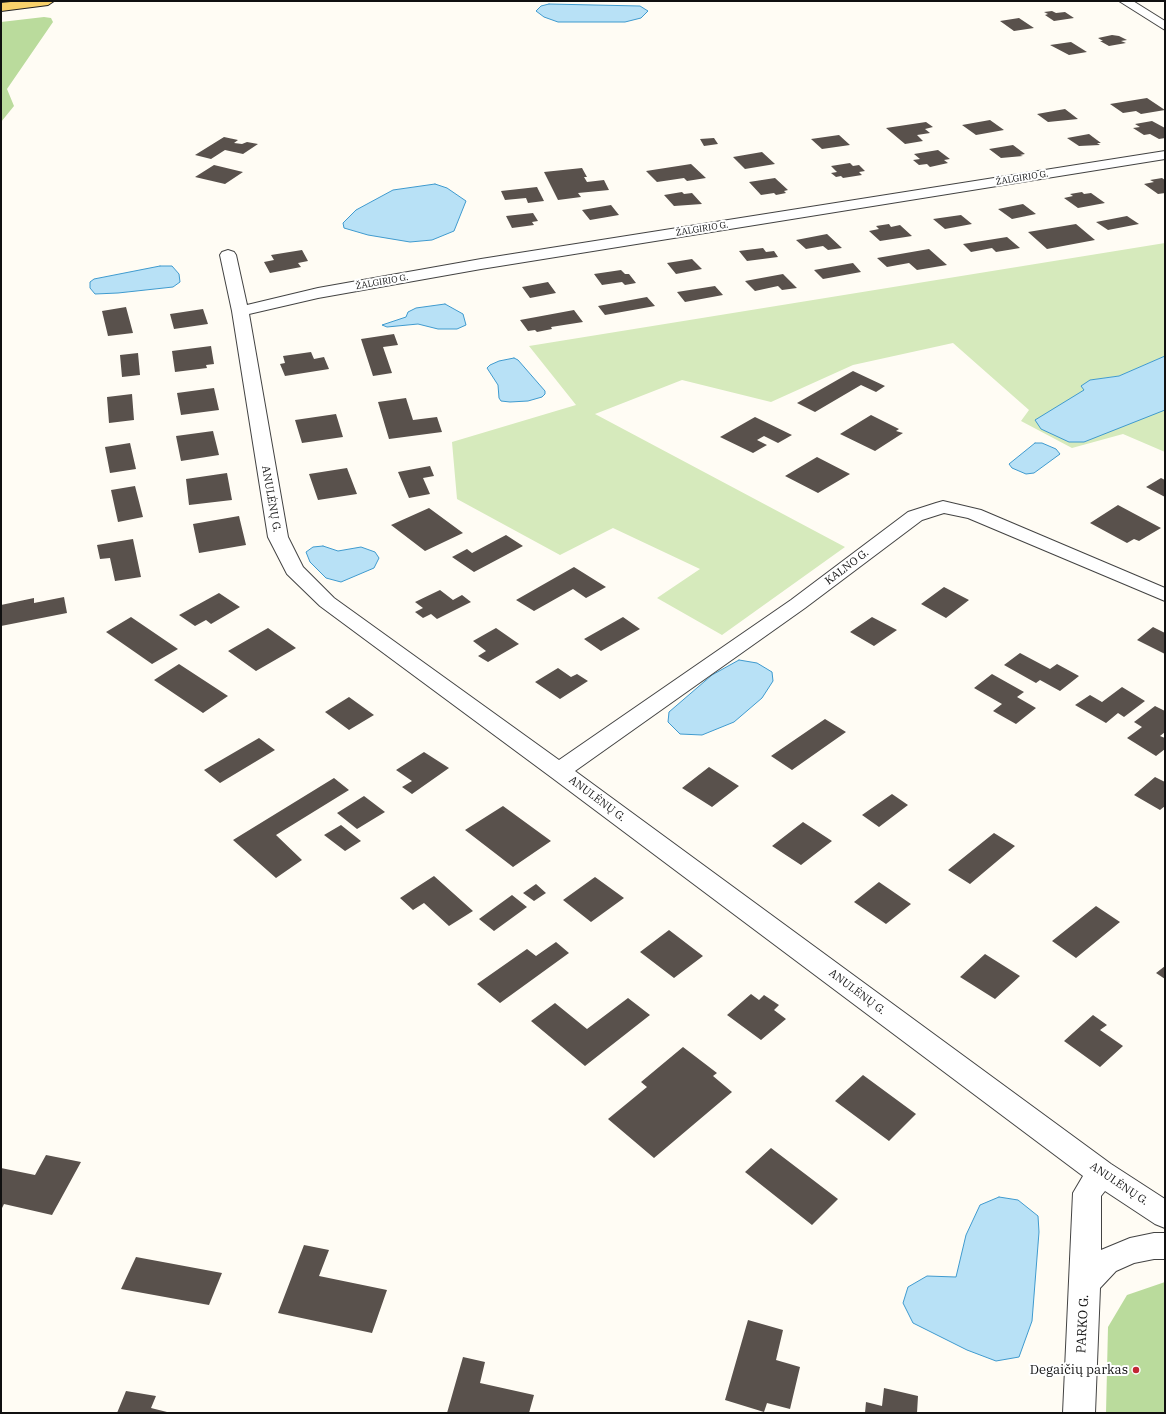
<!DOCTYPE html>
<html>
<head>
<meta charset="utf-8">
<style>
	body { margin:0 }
	#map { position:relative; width:1166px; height:1414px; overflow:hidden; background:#fffcf4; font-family:"IBM Plex Serif",serif }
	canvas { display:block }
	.frame { position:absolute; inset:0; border:2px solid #101010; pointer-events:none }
</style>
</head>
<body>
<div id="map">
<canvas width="1166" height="1414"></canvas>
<div class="frame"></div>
</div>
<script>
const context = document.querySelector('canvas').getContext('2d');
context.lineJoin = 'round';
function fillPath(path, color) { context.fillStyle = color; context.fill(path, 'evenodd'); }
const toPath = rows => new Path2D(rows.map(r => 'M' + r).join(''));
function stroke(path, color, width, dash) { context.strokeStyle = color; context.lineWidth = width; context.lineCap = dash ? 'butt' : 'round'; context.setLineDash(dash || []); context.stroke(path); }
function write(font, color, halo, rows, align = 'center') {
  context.font = font + ' "IBM Plex Serif",serif'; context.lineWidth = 4; context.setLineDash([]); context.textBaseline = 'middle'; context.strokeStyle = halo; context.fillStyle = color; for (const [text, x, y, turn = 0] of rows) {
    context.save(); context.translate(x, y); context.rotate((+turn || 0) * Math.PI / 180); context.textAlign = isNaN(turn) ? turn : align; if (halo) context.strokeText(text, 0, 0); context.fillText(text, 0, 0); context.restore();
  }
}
const green = toPath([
	[1165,243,1165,356,1119,376,1090,380,1165,410,1165,452,1123,434,1072,448,1021,421,1029,410,953,343,853,365,771,402,682,380,595,414,845,547,722,635,657,598,700,569,613,528,560,555,457,499,452,442,576,405,529,346]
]);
const forest = toPath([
	[44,17,51,18,53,22,7,89,14,106,1,122,1,22],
	[1165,1282,1165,1413,1106,1413,1108,1327,1127,1295]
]);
const water = toPath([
	[549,4,640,6,648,11,641,18,625,22,558,22,544,17,536,11,541,6,549,4],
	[435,184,447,188,466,201,454,231,432,240,410,242,368,235,344,228,343,223,356,210,393,190,435,184],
	[160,266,172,266,179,274,180,282,173,287,118,293,95,294,90,288,90,282,94,279,160,266],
	[445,304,463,314,466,325,457,329,438,329,418,324,387,327,382,325,406,317,408,312,416,308,445,304],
	[1165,356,1165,410,1084,442,1069,442,1041,429,1035,420,1084,390,1081,386,1090,380,1119,376,1165,356],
	[514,358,518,360,545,391,545,394,542,397,528,401,510,402,501,401,499,398,498,385,487,368,490,365,499,361,514,358],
	[1035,443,1042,443,1056,449,1060,454,1034,473,1026,474,1012,468,1009,464,1035,443],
	[323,546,338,551,361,547,375,552,379,558,374,568,341,582,326,578,310,562,306,552,313,547,323,546],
	[739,660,757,663,772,672,773,681,762,698,734,722,702,735,680,734,668,722,669,712,712,675,739,660],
	[999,1197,1018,1200,1038,1216,1039,1232,1032,1321,1019,1357,996,1361,967,1350,913,1323,903,1303,908,1287,927,1276,956,1277,966,1235,980,1205,999,1197]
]);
const building = toPath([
	[1052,11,1056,13,1065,12,1074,18,1054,21,1045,15,1048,14,1044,12],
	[1019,18,1034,28,1014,31,1000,21],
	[1112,35,1119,36,1127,40,1121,41,1126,43,1109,46,1100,41,1103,41,1098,38],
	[1071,42,1087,52,1069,55,1050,45],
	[1147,98,1165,110,1141,114,1136,111,1123,113,1110,104],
	[1065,109,1078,119,1048,122,1037,114],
	[990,120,1004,130,976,135,962,125],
	[1152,121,1165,128,1165,138,1159,139,1150,134,1144,135,1133,128,1140,127,1135,124],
	[926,122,933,127,925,129,930,133,917,135,923,141,905,144,886,128],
	[1089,134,1101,143,1097,143,1100,145,1079,146,1067,138],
	[839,135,850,145,822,149,811,139],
	[224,137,238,140,234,143,242,144,247,142,258,144,243,154,225,150,211,159,195,155],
	[714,138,718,144,704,146,700,139],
	[1013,145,1025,154,1020,155,1023,156,1001,158,989,149],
	[938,150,950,159,944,160,948,163,930,167,927,164,919,165,913,160,920,159,914,154],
	[762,152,775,164,745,169,733,157],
	[850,163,853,166,859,165,865,171,859,172,862,175,843,178,841,176,836,177,831,173,837,172,831,166],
	[691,164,706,178,687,181,684,178,657,182,646,171],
	[214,165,243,172,225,184,195,177],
	[582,168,587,177,584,177,587,182,604,180,609,190,578,193,581,197,558,200,544,172],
	[775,178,788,190,784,191,786,193,776,195,774,193,761,195,749,182],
	[1162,178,1165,180,1165,193,1158,194,1144,184,1154,182,1150,180],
	[537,187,544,201,528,203,526,198,505,200,501,191],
	[682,192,684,194,692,193,702,204,674,206,664,195],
	[1082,192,1084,194,1091,193,1105,203,1078,208,1064,198,1073,196,1070,194],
	[1023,204,1036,214,1012,219,998,209],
	[611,205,619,215,590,220,582,210],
	[533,213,538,221,532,222,534,225,512,228,506,216],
	[961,215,972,224,945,229,933,219],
	[1127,216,1139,224,1108,230,1096,222],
	[889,224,891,227,900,225,912,236,880,241,869,231,879,229,876,226],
	[1076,224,1095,240,1047,249,1028,232],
	[827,234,842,248,828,250,823,246,806,249,796,240],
	[1007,237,1020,248,996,252,992,248,971,252,963,244],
	[763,248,766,252,774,251,778,257,747,261,739,251],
	[929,249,947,265,917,270,909,263,887,267,877,258],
	[302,250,308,261,298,263,301,267,270,273,264,262,274,260,271,255],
	[692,259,702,269,676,274,667,263],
	[853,263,861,272,823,279,814,270],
	[621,270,625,274,629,274,636,283,625,285,622,282,602,285,594,274],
	[783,274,797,288,782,290,778,286,755,291,745,281],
	[548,282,556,293,530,298,522,287],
	[715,286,723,295,685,302,677,292],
	[647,297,655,306,605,315,598,306],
	[126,307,133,333,108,336,102,311],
	[203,309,208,324,174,329,170,314],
	[574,310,583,322,551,327,552,329,537,332,535,330,528,331,520,320],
	[394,334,398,345,383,347,392,373,373,376,361,339],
	[211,346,214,364,206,365,207,368,175,372,172,351],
	[311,352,314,359,324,357,329,369,285,376,280,364,285,363,283,356],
	[138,353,140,375,122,377,120,355],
	[853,371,885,386,876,392,861,385,815,412,797,403],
	[214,388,219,410,181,415,177,393],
	[132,394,134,420,109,423,107,397],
	[406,398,413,420,437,417,442,432,389,439,378,402],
	[336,414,343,437,302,443,295,420],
	[871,415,899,429,896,431,903,433,875,451,840,434],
	[755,417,792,435,778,443,764,436,757,440,767,445,753,453,720,437],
	[213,431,219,455,181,461,176,436],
	[130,443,136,469,110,473,105,447],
	[817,457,850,474,818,493,785,476],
	[430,466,434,476,423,478,430,494,409,498,398,472],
	[347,468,357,494,318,500,309,474],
	[227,473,232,500,189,505,186,479],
	[1161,478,1165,480,1165,497,1146,487],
	[135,486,143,517,118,522,111,490],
	[1118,505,1161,528,1139,541,1134,539,1127,543,1090,523],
	[429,508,463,533,425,551,391,525],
	[239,516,246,545,199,553,193,524],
	[506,535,523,546,474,572,452,557,467,549,472,553],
	[133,539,141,577,115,581,110,558,100,559,97,545],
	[574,567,606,587,586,598,573,589,534,611,516,600],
	[944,587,969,600,946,618,921,604],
	[440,590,453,600,462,595,471,602,437,619,431,614,423,618,415,612,423,608,415,602],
	[219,593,240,607,211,624,206,620,195,626,179,615],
	[64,597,67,613,1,626,1,605,34,598,34,603],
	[131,617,178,649,152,664,106,632],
	[623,617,640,629,601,651,584,639],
	[872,617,897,630,874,646,850,632],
	[1153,627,1165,633,1165,654,1137,640],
	[268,628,296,648,256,671,228,651],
	[496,628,519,644,488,662,478,656,486,651,473,641],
	[1020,653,1050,669,1057,664,1079,676,1060,691,1040,680,1036,683,1004,665],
	[179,664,228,696,203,713,154,680],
	[558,668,571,677,577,674,588,681,560,699,535,682],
	[992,674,1024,692,1017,697,1036,708,1016,724,993,711,1002,704,974,688],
	[1122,687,1145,701,1124,717,1118,713,1106,723,1075,705,1090,695,1102,702],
	[349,697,374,715,349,730,325,712],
	[1155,706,1165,711,1165,732,1160,736,1165,738,1165,749,1156,756,1127,738,1142,727,1134,722],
	[825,719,846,732,792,770,771,756],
	[259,738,275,750,220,783,204,770],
	[424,752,449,768,412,794,402,787,412,781,396,770],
	[709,767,739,786,712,807,682,788],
	[1155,777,1165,782,1165,806,1160,810,1134,795],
	[334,778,349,790,276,835,302,860,276,878,233,840],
	[892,794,908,805,879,827,862,815],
	[364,796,385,812,357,829,337,813],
	[503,806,551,841,513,867,465,830],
	[803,822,832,841,801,865,772,846],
	[341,825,361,841,345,851,324,835],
	[994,833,1015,846,970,884,948,870],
	[434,876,473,911,449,926,424,903,413,910,400,898],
	[595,877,624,898,591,922,563,900],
	[879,882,911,904,886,924,854,902],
	[536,884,546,893,534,901,523,893],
	[512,895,527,907,494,931,479,919],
	[1096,906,1120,922,1076,958,1052,941],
	[669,930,703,956,674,978,640,952],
	[556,942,569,953,500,1003,477,984,527,949,536,956],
	[985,954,1020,976,995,999,960,977],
	[1165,966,1165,979,1156,973],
	[751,994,759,1000,764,995,779,1005,774,1010,786,1019,761,1040,727,1015],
	[628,998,650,1015,585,1066,531,1021,555,1003,587,1029],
	[1093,1015,1107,1025,1100,1030,1123,1046,1100,1067,1064,1041],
	[683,1047,717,1073,713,1076,732,1092,654,1158,608,1119,647,1087,641,1082],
	[863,1075,916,1114,889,1141,835,1101],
	[771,1148,838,1199,812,1225,745,1172],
	[46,1155,81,1162,52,1215,4,1204,1,1210,1,1168,35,1175],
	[304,1245,329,1250,319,1276,387,1290,372,1333,278,1313],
	[136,1257,222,1273,209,1305,121,1289],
	[748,1320,783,1330,776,1360,800,1367,790,1409,767,1403,764,1412,725,1400],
	[463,1357,485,1362,480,1383,534,1395,529,1413,447,1413],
	[884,1388,918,1396,917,1413,865,1413,866,1402,882,1406],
	[126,1391,156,1396,151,1408,171,1413,117,1413]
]);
const minor = toPath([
	[1119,1,1133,1,1165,21,1165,30,1119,1],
	[1165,151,1165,159,481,269,318,298,249,314,288,537,303,567,334,598,559,760,791,600,908,512,936,503,943,501,981,510,1165,588,1165,601,968,518,944,513,922,520,805,608,575,771,1111,1164,1165,1199,1165,1228,1155,1224,1105,1191,1101,1196,1101,1250,1130,1238,1154,1233,1165,1233,1165,1259,1154,1259,1134,1263,1116,1271,1100,1288,1095,1413,1063,1413,1073,1193,1083,1176,551,777,320,606,287,574,268,537,232,311,220,255,222,252,228,250,234,252,236,255,247,305,318,288,481,259,1165,151]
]);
const primary = toPath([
	[20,1,54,1,48,5,1,11,1,3,20,1]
]);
const markers = [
	[1136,1370,4,"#c22734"]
];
const farStreetnames = [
	["ŽALGIRIO G.",1022,178,-9],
	["ŽALGIRIO G.",702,229,-9],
	["ŽALGIRIO G.",382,282,-10]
];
const streetNames = [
	["ANULĖNŲ G.",271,499,80],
	["KALNO G.",847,567,-37],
	["ANULĖNŲ G.",597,799,37],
	["ANULĖNŲ G.",857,992,37],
	["ANULĖNŲ G.",1119,1184,34]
];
const nearStreetnames = [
	["PARKO G.",1083,1324,-87]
];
const nearPoinames = [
	["Degaičių parkas",1128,1370]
];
fillPath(green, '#d6eabc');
fillPath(forest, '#badb9c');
fillPath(water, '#b8e1f6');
stroke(water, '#3f9ace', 1);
fillPath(building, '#59514c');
stroke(minor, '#434343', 2);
stroke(primary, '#212121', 2);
fillPath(minor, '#fff');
fillPath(primary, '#f8d16b');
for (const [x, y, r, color] of markers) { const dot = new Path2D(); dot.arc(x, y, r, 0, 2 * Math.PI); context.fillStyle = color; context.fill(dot); stroke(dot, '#fff', 1.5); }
write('9px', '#101010', '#fff', farStreetnames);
write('11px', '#101010', '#fff', streetNames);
write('13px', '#101010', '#fff', nearStreetnames);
write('13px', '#101010', '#fff', nearPoinames, 'right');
</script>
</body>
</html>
